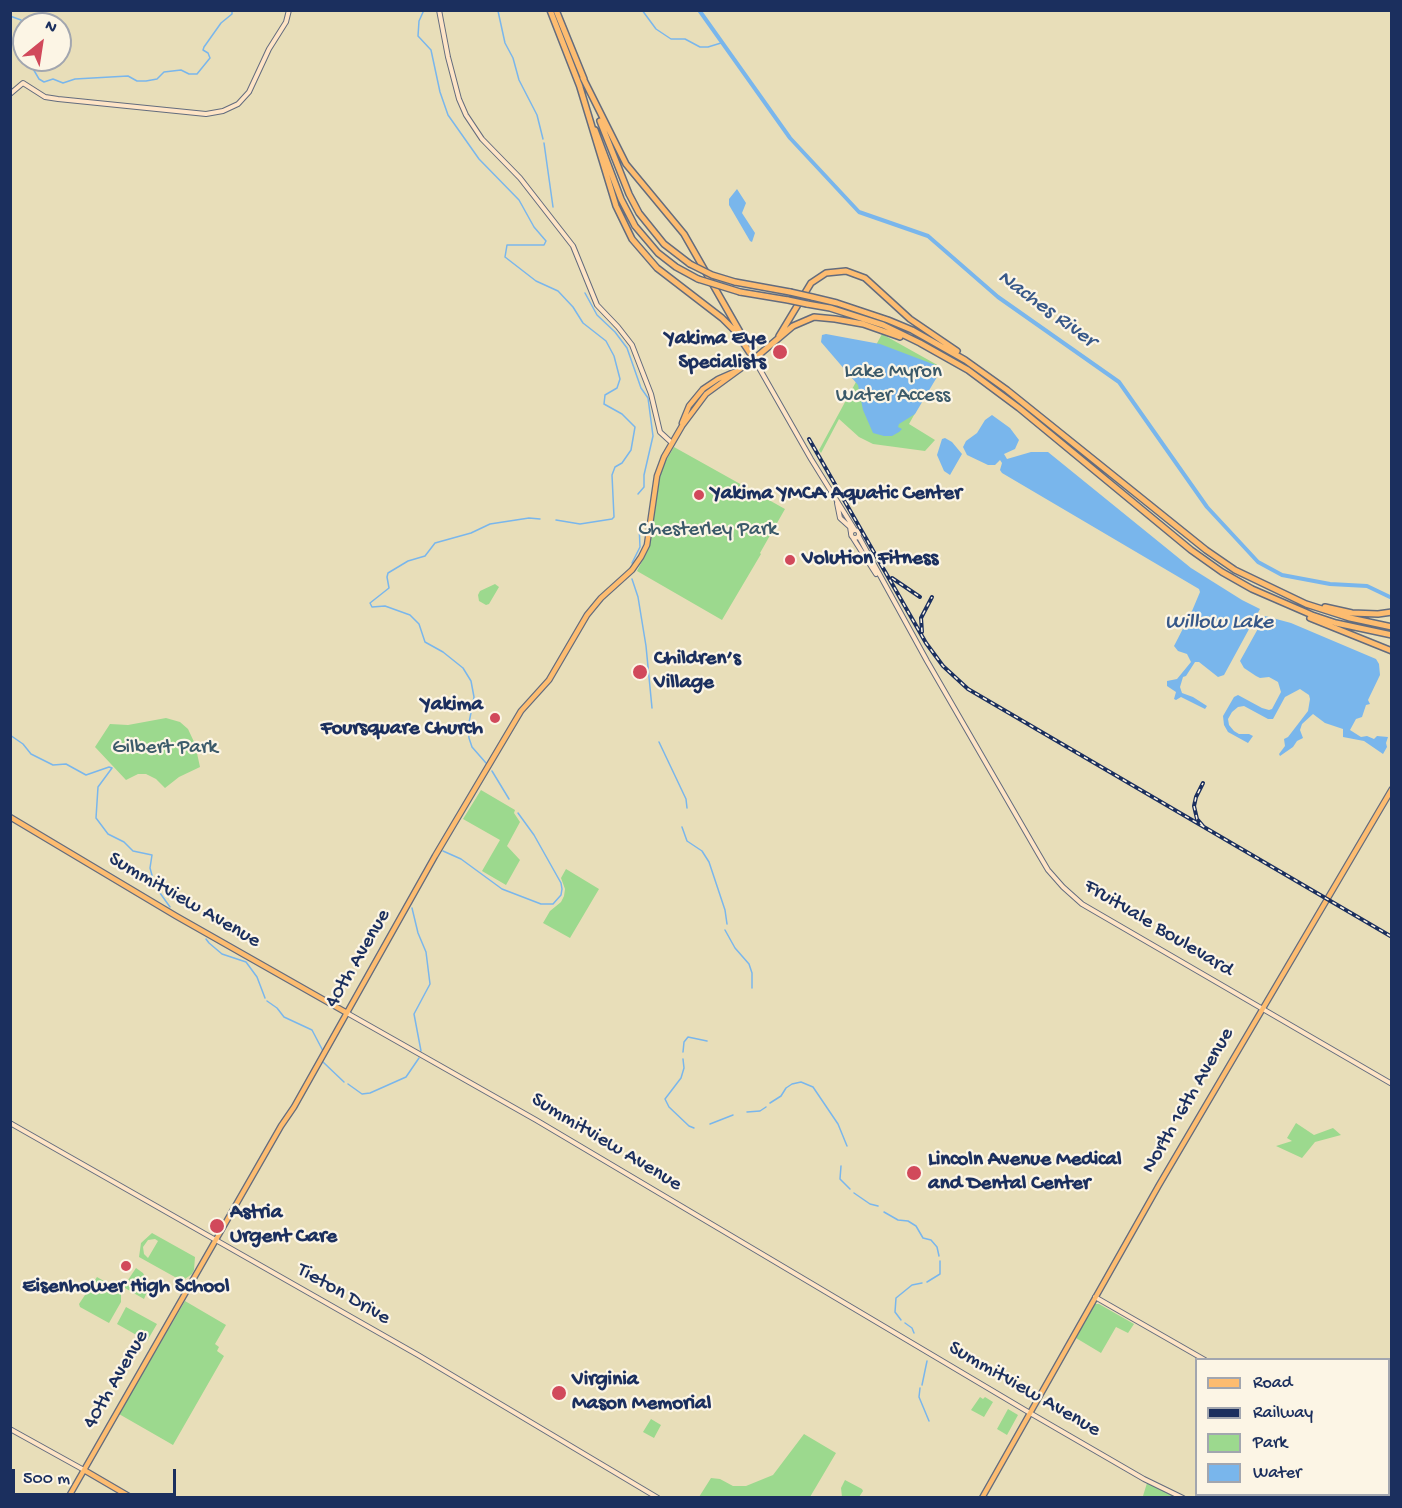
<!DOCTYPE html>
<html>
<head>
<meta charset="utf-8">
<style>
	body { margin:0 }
	#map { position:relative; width:1402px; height:1508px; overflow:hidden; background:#e8deb9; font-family:"Gochi Hand",sans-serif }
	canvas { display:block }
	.frame { position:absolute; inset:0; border:12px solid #1b2f5e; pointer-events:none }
	.legend { position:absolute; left:1195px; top:1358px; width:195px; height:138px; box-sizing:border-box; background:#fcf5e5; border:2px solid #a2a6af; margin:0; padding:8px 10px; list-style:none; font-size:18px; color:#1b2f5e }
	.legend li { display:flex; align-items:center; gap:12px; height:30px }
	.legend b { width:30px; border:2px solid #a2a6af }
	.north { position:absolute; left:12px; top:12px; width:60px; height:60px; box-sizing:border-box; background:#fcf5e5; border:2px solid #a2a6af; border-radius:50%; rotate:30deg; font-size:16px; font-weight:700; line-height:24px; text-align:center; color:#1b2f5e }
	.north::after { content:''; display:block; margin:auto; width:21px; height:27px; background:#d1495b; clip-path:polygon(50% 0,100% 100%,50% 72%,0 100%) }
	.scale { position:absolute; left:12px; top:1469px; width:164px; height:27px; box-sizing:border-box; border:3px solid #1b2f5e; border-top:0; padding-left:8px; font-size:18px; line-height:21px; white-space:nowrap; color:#1b2f5e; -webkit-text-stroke:4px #fcf5e5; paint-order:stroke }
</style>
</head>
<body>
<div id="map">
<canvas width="1402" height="1508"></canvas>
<div class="frame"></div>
<ul class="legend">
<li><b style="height:8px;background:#fdbc70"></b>Road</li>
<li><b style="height:8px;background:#1b2f5e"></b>Railway</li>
<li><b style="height:16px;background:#9cd98e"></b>Park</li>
<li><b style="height:16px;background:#79b6ec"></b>Water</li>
</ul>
<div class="north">N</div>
<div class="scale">500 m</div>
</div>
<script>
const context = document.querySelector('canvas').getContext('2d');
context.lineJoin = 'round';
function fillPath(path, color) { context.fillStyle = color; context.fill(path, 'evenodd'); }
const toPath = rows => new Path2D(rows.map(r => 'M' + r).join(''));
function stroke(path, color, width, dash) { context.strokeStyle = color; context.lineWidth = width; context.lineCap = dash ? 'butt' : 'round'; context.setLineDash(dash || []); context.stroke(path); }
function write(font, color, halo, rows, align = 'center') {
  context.font = font + ' "Gochi Hand",sans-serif'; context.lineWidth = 4.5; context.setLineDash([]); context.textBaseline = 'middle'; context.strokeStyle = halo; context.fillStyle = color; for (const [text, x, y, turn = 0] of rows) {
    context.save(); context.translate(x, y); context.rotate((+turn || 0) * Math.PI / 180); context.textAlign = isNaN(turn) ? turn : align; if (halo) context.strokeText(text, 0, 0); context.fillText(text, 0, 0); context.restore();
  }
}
const green = toPath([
	[882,334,941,367,909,424,935,440,925,451,873,444,859,437,839,419,821,453,819,450],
	[674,447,785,509,760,553,761,554,722,620,637,571,647,552,651,538,659,479,664,464],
	[495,584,499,587,489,604,486,605,479,601,478,595,480,591],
	[166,718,180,722,188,729,195,744,200,767,179,777,165,788,156,779,146,774,138,774,126,780,95,747,110,724,128,725],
	[481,790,515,810,514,813,520,822,507,846,520,860,506,885,482,871,500,840,463,819],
	[566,869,599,889,570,938,543,923,550,911,561,902,564,896,565,889,561,878],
	[1296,1123,1314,1135,1333,1128,1341,1135,1315,1142,1302,1158,1276,1146,1292,1141,1287,1138],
	[152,1233,195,1257,194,1270,192,1274,182,1281,139,1257,141,1243],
	[155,1239,158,1241,148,1258,144,1254,143,1247,148,1240],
	[136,1268,143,1273,148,1283,148,1290,144,1299,125,1288,124,1286],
	[97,1277,116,1288,121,1294,121,1302,109,1323,80,1307,79,1304],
	[185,1301,226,1325,215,1344,219,1347,217,1351,224,1356,173,1445,119,1414],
	[1095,1304,1099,1304,1134,1324,1128,1333,1116,1327,1101,1353,1076,1338],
	[126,1307,157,1324,147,1341,117,1324],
	[980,1397,983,1399,985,1397,993,1402,984,1417,971,1410],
	[1008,1409,1018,1415,1007,1435,997,1429],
	[651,1419,661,1425,654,1438,643,1432],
	[804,1434,836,1453,810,1497,699,1497,711,1478,720,1479,733,1486,746,1486,773,1475],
	[845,1480,862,1489,863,1491,859,1497,842,1497,841,1488],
	[1147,1483,1178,1497,1177,1498,1143,1496]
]);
const water = toPath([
	[737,189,746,203,742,213,755,233,752,242,750,241,729,205,729,199],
	[826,334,880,344,938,366,937,377,915,414,899,424,898,427,902,429,899,432,892,436,884,436,873,433,863,410,858,385,821,342,822,335],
	[992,415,1010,428,1019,440,1015,449,1004,454,1007,459,1031,452,1048,452,1191,568,1242,600,1260,609,1224,675,1218,677,1199,662,1195,662,1186,676,1183,677,1180,687,1182,693,1193,697,1207,706,1205,709,1181,697,1176,700,1174,699,1176,692,1167,686,1167,681,1177,679,1191,662,1187,654,1178,651,1174,646,1192,611,1200,592,1199,589,1002,473,1000,470,1002,463,1000,460,995,465,988,465,967,455,963,447,966,441,977,433,985,420],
	[945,438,952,442,962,454,950,475,944,471,937,455,942,439],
	[1265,616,1291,623,1376,659,1379,664,1380,675,1368,700,1370,704,1366,705,1362,717,1356,719,1350,730,1361,737,1367,736,1374,739,1377,736,1388,737,1386,743,1387,747,1383,754,1364,741,1343,737,1343,729,1325,723,1313,714,1302,724,1300,730,1303,738,1297,741,1293,747,1280,756,1279,754,1285,746,1284,739,1288,737,1308,711,1310,699,1309,695,1300,689,1285,697,1273,719,1268,719,1244,706,1238,707,1232,712,1228,719,1229,725,1234,731,1239,734,1249,734,1253,736,1248,743,1228,732,1224,725,1223,716,1234,697,1238,695,1262,708,1269,710,1272,709,1281,692,1278,682,1269,677,1260,678,1256,676,1244,668,1240,661]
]);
const stream = toPath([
	[424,10,419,21,418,36,431,50,440,92,448,115,479,159,519,200,534,227,546,241,544,245,507,245,505,257,536,281,558,291,573,307,583,323,606,341,614,356,620,379,617,388,605,395,604,404,622,414,635,427,631,450,622,463,615,467,612,475,614,517,612,519,580,524,556,520],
	[642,10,656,29,671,39,685,39,700,47,708,47,721,43],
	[498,11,505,43,513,58,519,80,537,115,543,139],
	[10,16,21,20,24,26],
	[28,60,39,79,44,82,53,79,63,83,75,79,128,76,137,81,146,81,157,79,164,72,181,70,189,74,197,74,210,58,208,53,203,50,204,47,221,23,232,14,232,10],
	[544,143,553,207],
	[585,293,597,315,615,332,627,348,641,388,648,398,653,436,644,475,644,487,638,494],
	[632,563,640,547,639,524],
	[632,579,638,597,646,646,652,708],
	[10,735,23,744,31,754,53,765,66,764,86,775,109,767,112,768,98,787,96,818,108,834,124,842,133,851,152,855,150,868,155,886,170,907],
	[659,742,686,799,687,808],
	[486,763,472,747,469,738,468,728,474,697,471,681,463,668,443,652,425,642,419,624,410,615,385,606,372,607,370,603,389,588,387,577,388,573,408,561,425,556,435,543,471,533,490,524,529,518,540,519],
	[492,771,509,799],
	[682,827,687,841,702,851,709,862,725,910,727,924],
	[443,851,461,859,502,889,541,904,553,904,561,895,562,889,561,883,534,835,518,813],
	[412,908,418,933,426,952,430,984,414,1014,421,1051],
	[725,930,735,948,749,964,752,973,752,988],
	[206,939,209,943,222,954,246,962,257,977,265,998],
	[267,1001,277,1008,284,1017,312,1030,323,1051],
	[683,1052,684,1042,688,1037,707,1041],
	[683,1059,684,1068,681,1078,665,1099,669,1107,689,1126,694,1128],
	[323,1062,344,1082],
	[348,1084,362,1094,370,1093,406,1077,419,1058],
	[770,1103,781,1096,786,1088,792,1084,801,1082,813,1087,838,1124,847,1146],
	[747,1112,760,1111,766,1107],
	[710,1124,733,1115],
	[841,1166,840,1179,850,1189],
	[854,1193,870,1204,878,1206],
	[884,1212,898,1220,908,1221,916,1226,923,1238,931,1240,937,1247,939,1256],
	[927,1282,940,1274,940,1261],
	[901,1320,895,1312,896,1298,912,1285,922,1283],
	[905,1323,912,1328,914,1333],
	[922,1385,927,1361],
	[920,1388,919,1397,929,1421]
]);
const river = toPath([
	[699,10,790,138,859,212,928,236,998,297,1119,382,1207,507,1258,562,1282,575,1330,584,1367,586,1392,598]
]);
const secondary = toPath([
	[439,10,448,57,459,99,466,115,482,139,520,178,573,246,597,305,618,327,632,345,651,394,660,432,672,443],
	[10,94,23,83,45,97,58,99,206,114,223,111,238,104,249,92,269,49,286,22,289,10],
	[754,359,811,459,855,530],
	[837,503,840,518,850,527,851,533],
	'851 534a4 4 0 1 1 8 0a4 4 0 1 1-8 0Z',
	[859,537,927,661,1038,853,1048,870,1063,887,1082,904,1392,1084],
	[853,538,876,574],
	[347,1013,536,1120,1030,1413,1144,1479,1183,1498],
	[10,1123,418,1355,658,1498],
	[1095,1297,1205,1360],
	[10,1429,84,1470],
	[1388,1432,1392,1417],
	[1373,1494,1388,1498]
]);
const primary = toPath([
	[682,423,689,406,703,389,718,379,734,372],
	[10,817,176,916,347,1013],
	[84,1470,132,1498],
	[68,1498,281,1126,294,1107,435,856,521,711,549,680,587,615,601,598,632,570,641,557,647,545,657,476,664,457,682,426,706,394,754,359],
	[982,1498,1159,1185,1392,789]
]);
const motorway = toPath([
	[550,10,580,87],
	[556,10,584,79],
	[583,78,626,164,684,234,744,339],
	[579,84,616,206,632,239,657,268,722,318,736,332,754,359],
	[600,121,629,194,639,213,664,244,690,264],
	[595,130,621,199,635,226,658,253,676,267,698,279],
	[735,282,790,292],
	[740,292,788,300],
	[812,297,837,303,888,320,912,330,965,360,1007,390,1206,550,1235,570,1306,604,1350,618,1392,627],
	[807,304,830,308,883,325,920,343,968,370,1019,408,1191,550,1222,572,1252,589,1312,615,1336,623,1392,635],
	[779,336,811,283,826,273,846,271,865,278,910,319,957,351],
	[754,359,793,326,814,317,835,319,863,324,900,337],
	[1325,607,1352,613,1378,614,1392,612],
	[1310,618,1392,651]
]);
const rail = toPath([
	[809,439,926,643,943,666,968,689,1392,937],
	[892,578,920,597],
	[922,632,921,618,932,597],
	[1203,826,1197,819,1194,806,1196,797,1203,783]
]);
const motorwayBridge = toPath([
	[690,264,712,275,735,282],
	[698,279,740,292],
	[790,292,812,297],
	[788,300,807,304]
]);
const markers = [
	[780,352,8,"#d1495b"],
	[699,495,6,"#d1495b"],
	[790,560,6,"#d1495b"],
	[640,672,8,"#d1495b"],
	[495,718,6,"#d1495b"],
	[914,1173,8,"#d1495b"],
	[217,1226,8,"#d1495b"],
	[126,1266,6,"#d1495b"],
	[559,1393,8,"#d1495b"]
];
const poiNames = [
	["Yakima Eye",766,340,"right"],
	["Specialists",766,364,"right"],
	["Yakima YMCA Aquatic Center",711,495],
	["Volution Fitness",802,560],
	["Children’s",654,660],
	["Village",654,684],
	["Yakima",483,706,"right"],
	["Foursquare Church",483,730,"right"],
	["Lincoln Avenue Medical",928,1161],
	["and Dental Center",928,1185],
	["Astria",230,1214],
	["Urgent Care",230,1238],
	["Eisenhower High School",126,1288,"center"],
	["Virginia",572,1381],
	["Mason Memorial",572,1405]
];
const parkNames = [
	["Lake Myron",893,373],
	["Water Access",893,397],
	["Chesterley Park",708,531],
	["Gilbert Park",165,749]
];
const streetNames = [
	["Summitview Avenue",184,901,30],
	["Fruitvale Boulevard",1158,929,31],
	["40th Avenue",359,959,-60],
	["North 16th Avenue",1189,1101,-60],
	["Summitview Avenue",606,1143,31],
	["Tieton Drive",343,1295,30],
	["40th Avenue",117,1380,-60],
	["Summitview Avenue",1024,1390,30]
];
const waterNames = [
	["Naches River",1046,310,36],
	["Willow Lake",1219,624]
];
fillPath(green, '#9cd98e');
fillPath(water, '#79b6ec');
stroke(stream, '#79b6ec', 1.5);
stroke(river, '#79b6ec', 4);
stroke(secondary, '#636c7e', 6);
stroke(primary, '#636c7e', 7);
stroke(motorway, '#636c7e', 8);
stroke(secondary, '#fee4c6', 4);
stroke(primary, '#fdbc70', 4.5);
stroke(motorway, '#fdbc70', 5);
stroke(rail, '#1b2f5e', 4);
stroke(rail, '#fcf5e5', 1.5, [4.5]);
stroke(motorwayBridge, '#636c7e', 8, []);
stroke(motorwayBridge, '#fdbc70', 5);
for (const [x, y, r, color] of markers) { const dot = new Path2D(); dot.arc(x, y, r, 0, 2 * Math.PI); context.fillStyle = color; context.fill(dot); stroke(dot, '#fcf5e5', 2); }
write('bold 21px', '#1b2f5e', '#fcf5e5', poiNames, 'left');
write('21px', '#3b5a6a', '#fcf5e5', parkNames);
write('21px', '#1b2f5e', '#fcf5e5', streetNames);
write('italic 22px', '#375889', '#fcf5e5', waterNames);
</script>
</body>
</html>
